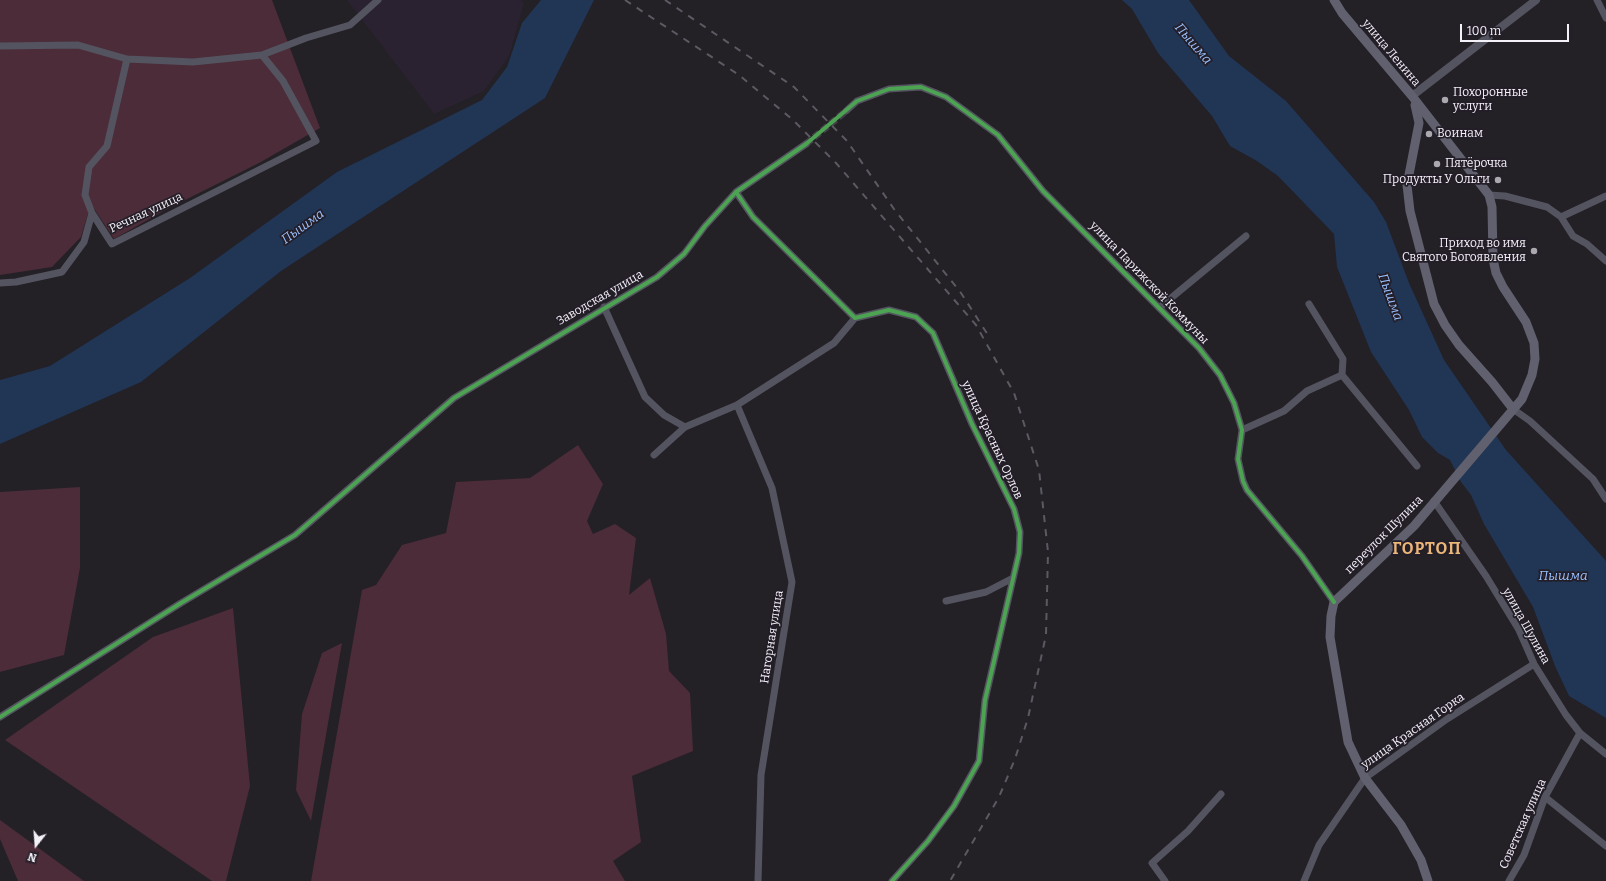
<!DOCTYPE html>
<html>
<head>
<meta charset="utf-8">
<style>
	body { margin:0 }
	#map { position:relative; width:1606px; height:881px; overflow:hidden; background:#232026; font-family:Bitter,serif }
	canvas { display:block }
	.north { position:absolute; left:16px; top:825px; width:40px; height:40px; -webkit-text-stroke:3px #231e28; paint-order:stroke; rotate:197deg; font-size:11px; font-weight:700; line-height:16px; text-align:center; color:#f4f1f8 }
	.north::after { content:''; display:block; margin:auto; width:14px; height:18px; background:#f4f1f8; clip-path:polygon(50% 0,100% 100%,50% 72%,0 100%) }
	.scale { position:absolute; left:1460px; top:24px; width:109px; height:18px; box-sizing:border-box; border:2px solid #f4f1f8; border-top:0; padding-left:5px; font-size:12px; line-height:14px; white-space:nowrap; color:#f4f1f8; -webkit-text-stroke:3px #231e28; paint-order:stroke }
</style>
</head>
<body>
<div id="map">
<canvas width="1606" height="881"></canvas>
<div class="north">N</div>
<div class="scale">100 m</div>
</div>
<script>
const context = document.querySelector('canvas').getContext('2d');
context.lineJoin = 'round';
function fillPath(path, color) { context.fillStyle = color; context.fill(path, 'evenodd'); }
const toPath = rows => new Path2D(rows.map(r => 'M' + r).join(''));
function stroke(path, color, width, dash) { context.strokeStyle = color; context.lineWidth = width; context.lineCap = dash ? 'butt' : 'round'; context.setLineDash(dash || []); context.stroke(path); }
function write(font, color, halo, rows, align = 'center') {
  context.font = font + ' Bitter,serif'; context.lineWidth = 3.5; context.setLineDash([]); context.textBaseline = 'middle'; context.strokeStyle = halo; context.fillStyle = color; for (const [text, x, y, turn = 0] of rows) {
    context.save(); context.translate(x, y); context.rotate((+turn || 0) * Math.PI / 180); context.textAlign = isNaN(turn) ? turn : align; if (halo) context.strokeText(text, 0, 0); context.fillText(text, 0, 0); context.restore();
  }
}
const built = toPath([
	[347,0,520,0,524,3,509,56,484,91,434,114]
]);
const green = toPath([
	[0,0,272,0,320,128,259,163,167,209,114,239,91,204,81,237,52,267,0,275],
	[578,445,603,484,587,521,593,534,615,524,636,538,629,595,650,578,666,634,669,671,690,693,693,751,632,776,641,842,613,861,625,881,311,881,362,590,376,585,402,545,446,533,456,482,530,478],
	[80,487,80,568,64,655,0,672,0,492],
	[233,608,250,786,226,881,212,881,5,740,153,637],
	[342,643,311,821,296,790,302,714,322,653],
	[0,820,84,881,18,881,0,839]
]);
const water = toPath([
	[541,0,594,0,545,98,281,271,141,382,0,444,0,380,50,366,190,278,337,172,482,100,507,67,522,23],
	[1122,0,1189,0,1229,56,1286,101,1374,202,1386,222,1409,283,1444,360,1506,450,1606,561,1606,718,1569,696,1555,666,1533,607,1484,524,1471,495,1461,482,1450,460,1438,453,1422,437,1409,410,1371,352,1337,267,1334,234,1278,176,1257,161,1230,146,1212,116,1158,53,1132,9]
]);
const minorTunnel = toPath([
	[806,144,846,111]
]);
const minor = toPath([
	[1597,0,1606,18],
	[0,46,78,45,127,59,193,62,262,55,306,38,350,25,378,0],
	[846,111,857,101,889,89,921,87,946,97,998,135,1043,191,1199,348,1220,375,1234,403,1242,430,1238,459,1243,481,1247,490,1302,556,1334,602],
	[736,192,753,217,855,318,889,310,916,317,933,333,972,424,1014,509,1020,532,1019,553,985,700,979,761,954,806,928,841,892,881],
	[1489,195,1505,196,1547,207,1561,217,1573,236,1587,244,1606,261],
	[92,213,85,195,89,167,107,146,127,59],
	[1561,217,1606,196],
	[0,283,16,282,62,272,84,242,92,213,112,244,316,141,283,81,262,55],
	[1309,304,1343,359,1342,375,1417,466],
	[604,307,645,397,664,415,685,427],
	[1159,308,1246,236],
	[737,405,772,488,792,582,761,775,758,881],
	[1513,409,1530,421,1593,479,1606,499],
	[1242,430,1284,411,1307,391,1342,375],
	[654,455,685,427,737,405,834,343,855,318],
	[1434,501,1486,576,1519,630,1534,664,1566,715,1580,733,1606,754],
	[946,601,986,592,1013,578],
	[0,717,181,603,295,535,454,398,657,277,684,254,705,226,736,192,806,144],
	[1545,797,1606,846],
	[1165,881,1152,863,1188,831,1221,794],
	[1304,881,1319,845,1365,778,1447,719,1534,664],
	[1509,881,1524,855,1545,797,1580,733]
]);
const tertiary = toPath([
	[1412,96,1536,0]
]);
const secondary = toPath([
	[1334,0,1342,13,1412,96,1489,195,1492,207,1493,259,1496,273,1503,287,1526,322,1534,343,1535,359,1532,375,1522,399,1414,526,1334,602,1331,616,1330,637,1348,742,1365,778,1401,825,1421,860,1428,881],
	[1415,105,1419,123,1407,185,1410,211,1434,304,1445,325,1459,345,1492,382,1513,409]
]);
const rail = toPath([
	[625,0,739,75,793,120,836,163,976,325,1014,393,1039,470,1048,552,1046,635,1028,718,1015,759,999,797,950,881],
	[665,0,794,87,847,141,894,209,961,293,988,335]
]);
const cycleway = toPath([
	[736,192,753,217,855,318,889,310,916,317,933,333,972,424,1014,509,1020,532,1019,553,985,700,979,761,954,806,928,841,892,881],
	[0,717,181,603,295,535,454,398,657,277,684,254,705,226,736,192,806,144,857,101,889,89,921,87,946,97,998,135,1043,191,1199,348,1220,375,1234,403,1242,430,1238,459,1243,481,1247,490,1302,556,1334,602]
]);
const markers = [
	[1445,100,4,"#aba8ae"],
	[1429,134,4,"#aba8ae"],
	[1437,164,4,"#aba8ae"],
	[1498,180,4,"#aba8ae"],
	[1534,251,4,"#aba8ae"]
];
const streetNames = [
	["улица Ленина",1391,53,50],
	["Речная улица",146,213,-25],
	["улица Парижской Коммуны",1149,283,46],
	["Заводская улица",600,298,-30],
	["улица Красных Орлов",992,440,65],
	["переулок Шулина",1384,535,-45],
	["улица Шулина",1526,626,61],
	["Нагорная улица",772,637,-81],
	["улица Красная Горка",1413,731,-35],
	["Советская улица",1523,824,-66]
];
const poiNames = [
	["Похоронные",1453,93],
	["услуги",1453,107],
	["Воинам",1437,134],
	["Пятёрочка",1445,164],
	["Продукты У Ольги",1490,180,"right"],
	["Приход во имя",1526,244,"right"],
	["Святого Богоявления",1526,258,"right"]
];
const waterNames = [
	["Пышма",1193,44,49],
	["Пышма",303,227,-36],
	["Пышма",1390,297,70],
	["Пышма",1563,576]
];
const districtNames = [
	["ГОРТОП",1427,550]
];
fillPath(built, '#2a2230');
fillPath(green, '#4b2c38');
fillPath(water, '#213555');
stroke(minorTunnel, '#423f46', 7, [7, 3.5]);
stroke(minor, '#545460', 7);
stroke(tertiary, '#545460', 8);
stroke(secondary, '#60606e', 9);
stroke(rail, '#5b5a62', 2, [7, 7]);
stroke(cycleway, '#4ca352', 4);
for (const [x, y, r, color] of markers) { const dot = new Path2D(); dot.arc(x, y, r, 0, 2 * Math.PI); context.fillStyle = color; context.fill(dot); stroke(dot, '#231e28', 1.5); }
write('12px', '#f4f1f8', '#231e28', streetNames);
write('12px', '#f4f1f8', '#231e28', poiNames, 'left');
write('italic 13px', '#99c0fe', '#231e28', waterNames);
context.letterSpacing = '1px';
write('bold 16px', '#ecb679', '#231e28', districtNames);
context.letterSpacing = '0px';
</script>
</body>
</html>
